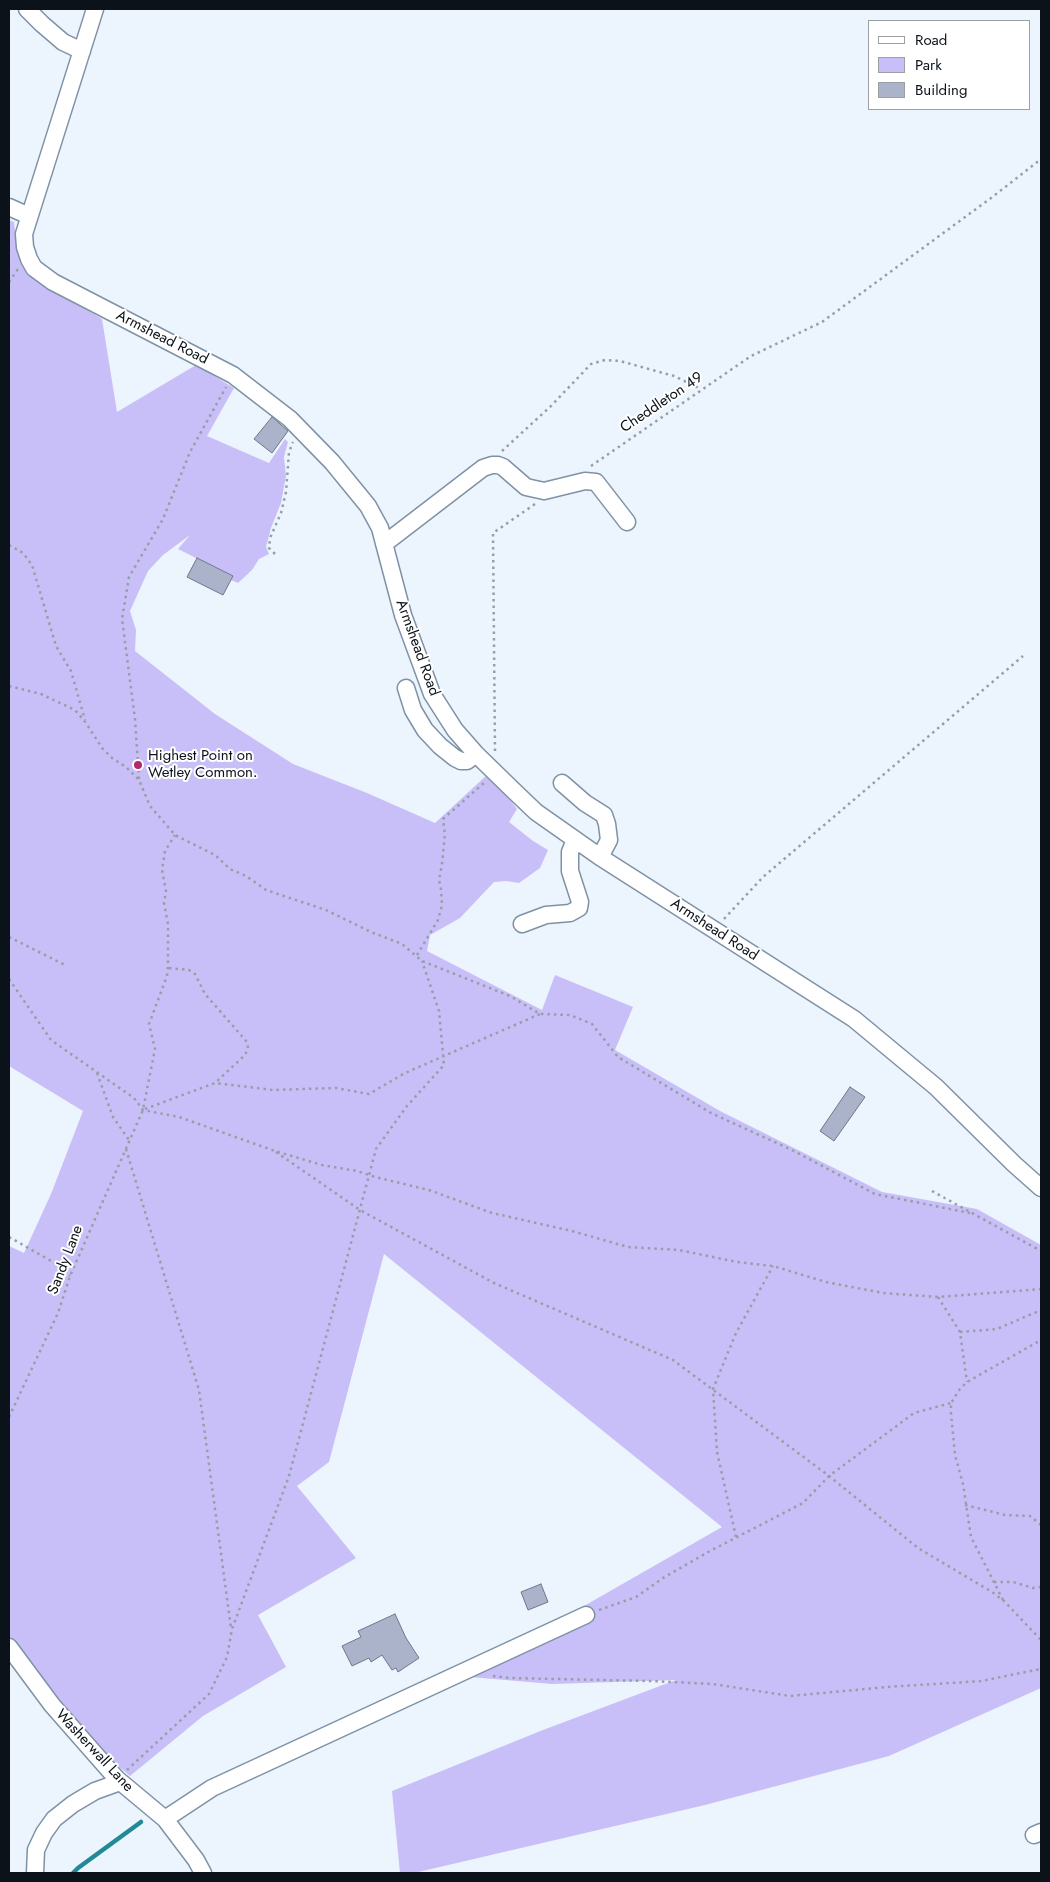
<!DOCTYPE html>
<html>
<head>
<meta charset="utf-8">
<style>
	body { margin:0 }
	#map { position:relative; width:1050px; height:1882px; overflow:hidden; background:#ecf4fd; font-family:Jost,sans-serif }
	canvas { display:block }
	.frame { position:absolute; inset:0; border:10px solid #0b1219; pointer-events:none }
	.legend { position:absolute; left:868px; top:20px; width:162px; height:90px; box-sizing:border-box; background:#fff; border:1px solid #9da0a3; margin:0; padding:6px 9px; list-style:none; font-size:15px; color:#0b1219 }
	.legend li { display:flex; align-items:center; gap:10px; height:25px }
	.legend b { width:25px; border:1px solid #9da0a3 }
</style>
</head>
<body>
<div id="map">
<canvas width="1050" height="1882"></canvas>
<div class="frame"></div>
<ul class="legend">
<li><b style="height:6px;background:#fff"></b>Road</li>
<li><b style="height:14px;background:#c9bff8"></b>Park</li>
<li><b style="height:14px;background:#abb3cb"></b>Building</li>
</ul>
</div>
<script>
const context = document.querySelector('canvas').getContext('2d');
context.lineJoin = 'round';
function fillPath(path, color) { context.fillStyle = color; context.fill(path, 'evenodd'); }
const toPath = rows => new Path2D(rows.map(r => 'M' + r).join(''));
function stroke(path, color, width, dash) { context.strokeStyle = color; context.lineWidth = width; context.lineCap = dash ? 'butt' : 'round'; context.setLineDash(dash || []); context.stroke(path); }
function write(font, color, halo, rows, align = 'center') {
  context.font = font + ' Jost,sans-serif'; context.lineWidth = 4; context.setLineDash([]); context.textBaseline = 'middle'; context.strokeStyle = halo; context.fillStyle = color; for (const [text, x, y, turn = 0] of rows) {
    context.save(); context.translate(x, y); context.rotate((+turn || 0) * Math.PI / 180); context.textAlign = isNaN(turn) ? turn : align; if (halo) context.strokeText(text, 0, 0); context.fillText(text, 0, 0); context.restore();
  }
}
const green = toPath([
	[9,220,14,222,17,248,22,264,39,281,102,319,117,412,196,365,234,388,207,436,269,463,285,439,288,442,284,457,286,476,281,503,271,528,266,547,269,554,259,559,252,570,238,583,231,580,232,576,178,549,190,535,163,555,148,571,130,611,136,630,135,651,215,714,293,764,367,793,435,823,489,773,517,809,509,822,533,841,548,850,540,868,519,883,506,881,494,882,460,918,430,935,427,951,542,1010,555,975,633,1007,615,1050,720,1111,882,1192,977,1209,1041,1245,1041,1688,889,1756,705,1805,414,1873,400,1873,392,1791,543,1730,676,1680,552,1684,470,1677,592,1622,584,1606,722,1527,384,1254,329,1462,297,1486,356,1558,258,1615,286,1667,203,1716,130,1776,117,1765,49,1688,9,1636,9,1246,24,1253,51,1194,83,1111,9,1066]
]);
const stream = toPath([
	[73,1873,78,1868,141,1822]
]);
const building = toPath([
	[272,417,288,431,272,453,254,439,272,417],
	[197,558,233,576,223,595,187,577,197,558],
	[850,1087,865,1097,834,1141,820,1131,850,1087],
	[541,1584,548,1602,528,1610,521,1592,541,1584],
	[395,1614,406,1638,419,1658,398,1672,396,1668,392,1670,382,1655,371,1662,369,1658,352,1666,342,1646,361,1637,358,1631,395,1614]
]);
const path = toPath([
	[9,282,18,269],
	[502,451,551,406,591,364,605,360,620,361,674,376,701,389],
	[591,466,751,356,822,322,991,198,1041,159],
	[9,545,23,553,32,565,56,646,71,671,85,720],
	[275,554,269,548,270,538,281,513,286,492,289,452,293,442],
	[9,686,41,694,75,710,86,723,102,748,112,758,126,767,139,780,150,806,175,835,215,855,230,869,246,876,266,890,326,910,371,932,402,944,422,961,510,996,540,1014,570,1015,592,1024,618,1057,711,1113,792,1150,875,1194,970,1213],
	[495,751,493,533,535,504],
	[139,779,135,719,122,619,129,577,163,519,190,452,226,387],
	[724,919,763,877,1023,656],
	[9,937,65,965],
	[417,955,438,920,442,905,441,889,439,880,442,864,445,834,443,819,485,782],
	[169,968,189,970,195,974,205,994,247,1042,248,1048,245,1055,215,1083],
	[9,979,51,1040,134,1098,143,1110,179,1117,275,1151,322,1165,357,1171,375,1177,429,1190,492,1213,572,1231,628,1247,679,1250,737,1262,773,1266,826,1282,883,1293,938,1297,1041,1289],
	[97,1073,113,1117,129,1140],
	[145,1109,215,1083,273,1090,336,1088,369,1094,405,1073,540,1014],
	[126,1149,199,1390,231,1628],
	[276,1152,360,1210,494,1283,673,1360,829,1476,918,1548,992,1592,1004,1601,1041,1640],
	[932,1191,1041,1251],
	[9,1237,53,1262,70,1276],
	[938,1297,960,1332,967,1382],
	[960,1332,997,1329,1041,1310],
	[9,1417,58,1313,70,1276,143,1110,155,1049,149,1024,167,976,168,967,168,924,164,903,166,891,162,870,165,851,175,835],
	[965,1505,1005,1515,1030,1516,1041,1525],
	[736,1537,717,1452,713,1389,736,1333,773,1266],
	[994,1582,1013,1582,1033,1588,1041,1587],
	[1003,1600,971,1537,963,1484,955,1455,951,1413,951,1403,960,1389,967,1382,1041,1340],
	[599,1610,636,1597,663,1578,710,1551,803,1503,829,1476,914,1413,951,1403],
	[493,1676,509,1678,650,1681,713,1684,790,1696,887,1687,981,1681,1041,1669],
	[127,1770,209,1694,227,1657,232,1629,289,1476,376,1149,407,1106,444,1065,439,1011,422,961]
]);
const minor = toPath([
	[27,9,42,24,63,42,82,51],
	[95,9,24,234,25,247,29,259,34,268,53,282,233,375,290,419,332,462,368,506,380,528,403,615,432,694,455,730,476,754,514,791,536,812,600,857,854,1019,936,1087,1014,1164,1041,1188],
	[9,207,29,216],
	[384,544,483,468,492,465,498,465,503,467,526,487,544,491,585,481,596,482,627,522],
	[406,688,413,710,425,730,440,746,455,758,461,761,467,761,476,754],
	[562,783,585,803,604,815,607,824,609,840,600,857],
	[522,924,546,915,570,913,579,908,580,902,570,871,570,852,575,840],
	[9,1647,52,1705,117,1779,165,1819,196,1860,203,1873],
	[165,1819,212,1788,586,1615],
	[1034,1835,1041,1832],
	[35,1873,36,1850,44,1833,54,1819,73,1804,95,1791,120,1782]
]);
const markers = [
	[138,765,5,"#b32a69"]
];
const streetNames = [
	["Armshead Road",162,338,27],
	["Cheddleton 49",662,403,-34],
	["Armshead Road",417,648,70],
	["Armshead Road",714,930,33],
	["Sandy Lane",66,1260,-69],
	["Washerwall Lane",94,1751,47]
];
const poiNames = [
	["Highest Point on",148,756],
	["Wetley Common.",148,773]
];
fillPath(green, '#c9bff8');
stroke(stream, '#218a96', 4.5);
fillPath(building, '#abb3cb');
stroke(building, '#6f768c', 1);
stroke(minor, '#7f92a5', 19);
stroke(path, '#969ea6', 2.5, [2.5, 4]);
stroke(minor, '#fff', 16);
for (const [x, y, r, color] of markers) { const dot = new Path2D(); dot.arc(x, y, r, 0, 2 * Math.PI); context.fillStyle = color; context.fill(dot); stroke(dot, '#fff', 2); }
write('15px', '#0b1219', '#fff', streetNames);
write('15px', '#0b1219', '#fff', poiNames, 'left');
</script>
</body>
</html>
